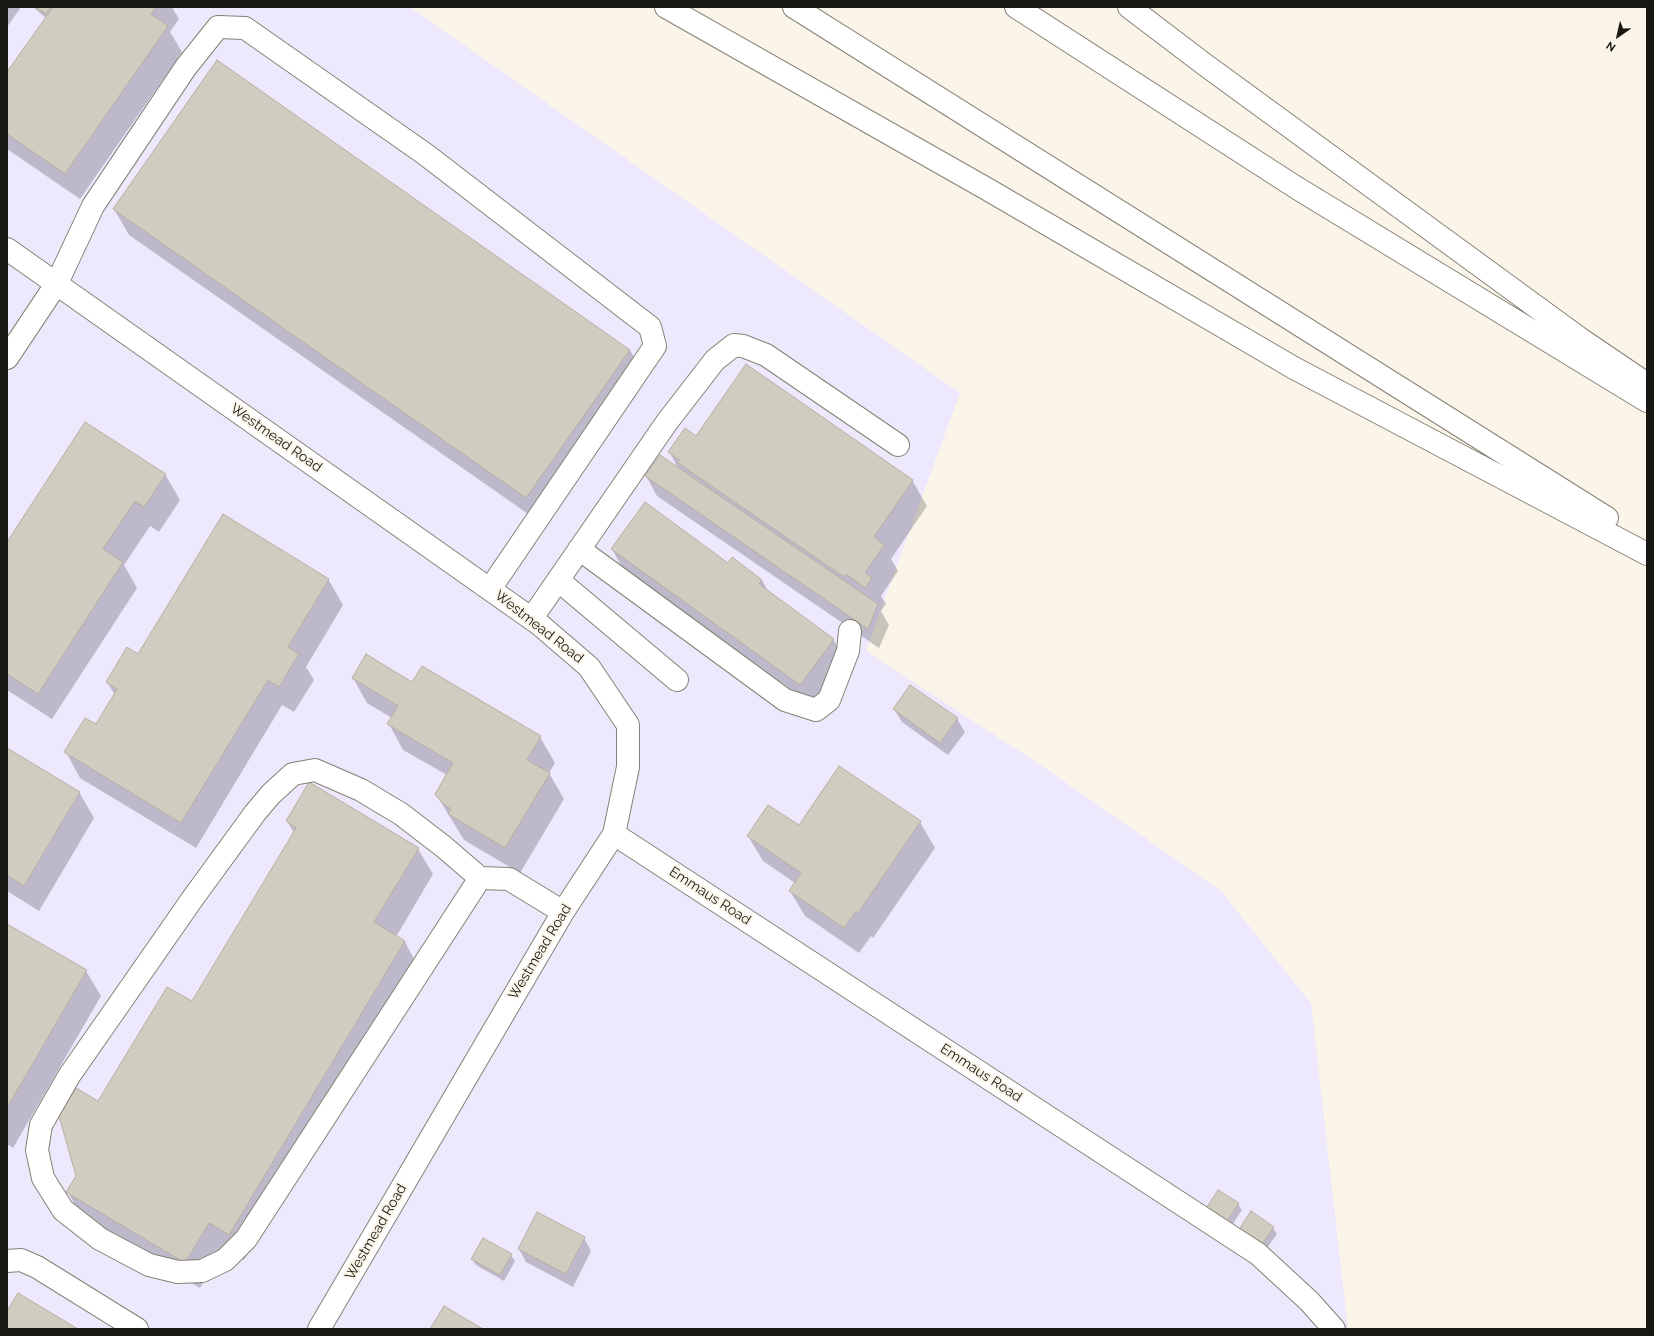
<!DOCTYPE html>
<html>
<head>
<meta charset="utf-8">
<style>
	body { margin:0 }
	#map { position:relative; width:1654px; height:1336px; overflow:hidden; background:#fbf5e9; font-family:Raleway,sans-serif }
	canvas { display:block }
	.frame { position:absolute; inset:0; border:8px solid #181712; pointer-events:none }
	.north { position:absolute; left:1598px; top:16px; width:40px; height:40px; -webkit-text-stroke:3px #fbf5e9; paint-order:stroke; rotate:214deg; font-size:11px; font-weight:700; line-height:16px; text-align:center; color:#181712 }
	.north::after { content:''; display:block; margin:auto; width:14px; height:18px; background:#181712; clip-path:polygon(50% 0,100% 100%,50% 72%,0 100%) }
</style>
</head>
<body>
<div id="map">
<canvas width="1654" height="1336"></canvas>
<div class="frame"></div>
<div class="north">N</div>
</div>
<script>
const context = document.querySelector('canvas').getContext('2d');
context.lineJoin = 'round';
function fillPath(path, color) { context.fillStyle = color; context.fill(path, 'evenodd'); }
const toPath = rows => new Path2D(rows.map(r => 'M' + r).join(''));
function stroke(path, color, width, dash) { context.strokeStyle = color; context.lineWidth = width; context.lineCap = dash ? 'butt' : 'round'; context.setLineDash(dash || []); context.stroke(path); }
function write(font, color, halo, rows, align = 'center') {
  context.font = font + ' Raleway,sans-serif'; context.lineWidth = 4; context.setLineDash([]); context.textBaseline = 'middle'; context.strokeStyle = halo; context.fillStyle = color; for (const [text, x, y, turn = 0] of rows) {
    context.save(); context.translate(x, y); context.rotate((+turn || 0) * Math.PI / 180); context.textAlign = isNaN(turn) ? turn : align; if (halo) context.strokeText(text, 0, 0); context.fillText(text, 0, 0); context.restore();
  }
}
const industrial = toPath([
	[7,7,410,7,960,393,866,651,1042,766,1221,891,1311,1003,1348,1329,7,1329]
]);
const shadow = toPath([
	[7,7,21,7,7,27],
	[33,7,172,7,179,19,170,32,182,52,80,199,7,149,7,74,46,18],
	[114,209,630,350,644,376,541,523,129,235],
	[697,437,912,480,927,506,891,559,898,571,881,596,886,604,881,611,889,625,879,648,657,496,646,476,679,470,670,453],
	[165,474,180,500,159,532,150,526,124,565,137,588,52,719,7,690,7,544],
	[612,549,729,564,732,559,762,580,769,593,833,639,844,659,812,704,623,569],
	[328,579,343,605,306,667,314,680,294,712,282,705,196,848,80,778,66,752,96,726,115,695,107,682,138,655],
	[353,678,413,683,540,737,555,763,549,773,564,799,520,873,464,840,436,794,447,775,403,750,389,724,392,718,367,703],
	[894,709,957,719,965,732,948,755,902,722],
	[7,749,79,792,94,818,39,911,7,891],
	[287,821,418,849,433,874,396,937,405,942,419,968,244,1260,224,1248,200,1288,82,1218,68,1192,77,1176,99,1102,192,1003,294,833],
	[920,822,935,848,873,938,871,936,859,953,805,916,790,891,795,883,763,861,748,836,799,827],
	[7,925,86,971,101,996,13,1148,7,1144],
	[1238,1204,1242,1210,1230,1228,1210,1216],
	[1273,1228,1277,1234,1264,1252,1242,1237],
	[584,1238,591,1251,573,1287,526,1262,519,1249],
	[511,1255,515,1261,504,1281,476,1265,472,1259]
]);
const building = toPath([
	[35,7,51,7,46,14,35,7],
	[53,7,156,7,151,14,168,26,65,174,7,134,7,72,53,7],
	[217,60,630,350,526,498,113,209,217,60],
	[746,364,913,480,874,537,884,545,865,573,872,578,865,588,846,574,844,577,678,463,679,460,668,452,685,428,696,436,746,364],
	[85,422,166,474,144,507,135,501,103,549,123,562,38,694,7,674,7,542,85,422],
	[660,455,878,604,868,629,645,476,660,455],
	[645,502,728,563,732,557,762,580,759,584,834,639,800,685,611,549,645,502],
	[223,514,329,579,288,647,299,654,279,687,268,680,181,823,64,752,85,718,96,724,117,689,106,682,127,647,138,654,223,514],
	[366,654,412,682,422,666,541,736,527,760,550,773,505,848,448,814,451,809,443,804,435,794,453,763,387,724,398,706,352,678,366,654],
	[910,685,958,718,940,743,893,709,910,685],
	[7,748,80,792,24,886,7,875,7,748],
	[839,766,921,821,858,913,856,911,844,928,789,891,801,873,747,836,768,805,799,825,839,766],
	[309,782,419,848,374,922,405,941,229,1235,209,1223,185,1263,66,1192,76,1176,59,1116,76,1088,98,1101,167,987,192,1001,296,828,286,821,309,782],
	[7,924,87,970,7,1108,7,924],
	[1218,1190,1239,1203,1226,1223,1205,1210,1218,1190],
	[1251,1211,1274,1227,1260,1247,1238,1231,1251,1211],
	[537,1212,585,1237,566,1274,518,1249,537,1212],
	[483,1238,512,1254,500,1275,471,1259,483,1238],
	[18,1293,78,1329,7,1329,7,1311,18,1293],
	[444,1306,483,1329,430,1329,444,1306]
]);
const minor = toPath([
	[7,249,539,624,589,667,628,725,628,767,614,834,563,912,319,1329],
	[7,358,57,283,93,206,186,67,218,27,245,28,425,154,650,327,655,346,490,589],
	[579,549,785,700,816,710,829,700,848,651,850,631],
	[558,580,677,680],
	[532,618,667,422,715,360,734,345,743,346,766,355,898,445],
	[614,834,1258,1254,1309,1301,1334,1329],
	[480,878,246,1239,225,1260,202,1271,178,1272,149,1265,100,1239,63,1210,43,1178,37,1150,41,1125,69,1076,193,898,255,813,271,794,293,774,315,770,361,790,401,814,444,847,480,878,509,879,563,912],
	[7,1261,21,1260,37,1267,137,1329]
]);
const highway = toPath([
	[666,7,987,189,1294,368,1647,554],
	[794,7,1607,518],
	[1016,7,1297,188,1647,401],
	[1129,7,1204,64,1579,338,1644,382]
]);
const streetNames = [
	["Westmead Road",276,438,35],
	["Westmead Road",539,627,38],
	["Emmaus Road",710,896,33],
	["Westmead Road",540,952,-59],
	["Emmaus Road",981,1073,33],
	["Westmead Road",376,1232,-60]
];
fillPath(industrial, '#eee8fd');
fillPath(shadow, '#0003');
fillPath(building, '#d1ccc0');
stroke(building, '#b6b1a5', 1);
stroke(minor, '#858175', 24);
stroke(highway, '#858175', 24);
stroke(minor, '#fff', 22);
stroke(highway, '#fff', 22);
write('14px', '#181712', '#fbf5e9', streetNames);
</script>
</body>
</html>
